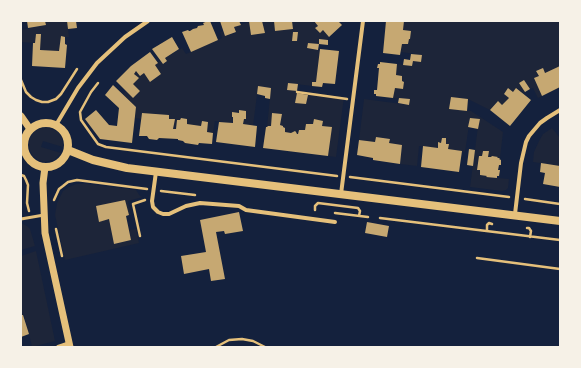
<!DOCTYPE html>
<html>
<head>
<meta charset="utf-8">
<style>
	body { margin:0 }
	#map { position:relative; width:581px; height:368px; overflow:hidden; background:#14213d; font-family:"Nunito Sans",sans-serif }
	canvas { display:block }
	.frame { position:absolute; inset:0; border:22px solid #f6f1e7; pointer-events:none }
</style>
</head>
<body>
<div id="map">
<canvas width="581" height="368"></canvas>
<div class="frame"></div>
</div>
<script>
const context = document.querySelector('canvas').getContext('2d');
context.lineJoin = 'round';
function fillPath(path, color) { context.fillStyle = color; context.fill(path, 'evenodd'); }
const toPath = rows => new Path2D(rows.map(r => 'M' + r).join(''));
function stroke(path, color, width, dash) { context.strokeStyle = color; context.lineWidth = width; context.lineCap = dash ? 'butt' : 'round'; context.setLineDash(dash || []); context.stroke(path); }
const green = toPath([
	[45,21,67,21,69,37,61,37,59,51,40,50,41,34,36,34,35,43,21,42,21,30,46,25],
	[262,21,274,21,275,31,293,29,292,21,314,21,318,26,315,28,319,33,323,30,329,37,328,40,319,39,319,44,308,43,307,48,320,50,316,82,312,82,312,86,288,83,287,90,344,97,336,157,328,156,331,127,322,126,323,121,314,120,313,124,306,124,305,130,299,130,298,134,297,134,296,132,295,131,291,133,285,132,285,128,283,127,283,126,280,125,282,114,272,113,271,126,268,126,267,127,271,88,258,87,253,126,243,124,244,119,246,119,246,111,239,110,239,113,232,113,232,117,233,117,233,123,215,121,213,133,207,132,208,122,202,121,201,126,187,124,187,119,181,118,176,129,173,129,174,119,169,119,169,115,142,113,141,119,135,118,136,107,123,94,126,91,133,98,140,91,133,84,138,78,134,74,136,71,140,76,144,73,151,82,161,74,155,65,161,60,164,64,167,61,165,58,182,48,186,54,222,38,220,32,223,31,225,36,236,33,234,27,249,22,264,33],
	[404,21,560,21,560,66,545,73,536,72,539,76,542,96,538,98,533,88,530,89,524,80,519,83,525,92,524,94,517,88,513,92,508,88,504,94,509,98,502,105,497,101,490,110,468,99,451,98,450,109,471,111,503,132,500,158,497,158,497,157,492,156,491,157,488,157,489,151,483,151,482,156,479,156,477,170,480,170,480,175,487,176,487,177,509,179,508,188,506,190,502,191,470,187,479,119,470,118,465,152,448,149,449,144,446,144,446,138,442,138,441,143,438,143,438,148,419,146,417,166,400,164,402,145,389,143,390,139,376,137,375,142,359,140,364,99,409,105,410,99,393,98,395,88,402,89,404,82,402,81,402,76,396,75,397,64,412,66,413,61,422,55,401,52,402,44,408,44,409,39,410,39,411,31,403,30],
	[46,127,52,129,58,132,62,138,63,144,63,147,43,141,41,147,61,153,54,160,44,162,38,160,33,156,30,151,29,144,30,138,34,132,39,129],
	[552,128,560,138,560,166,533,162,534,152,539,141,543,134],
	[76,184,87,184,136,190,140,196,143,197,128,201,131,215,129,215,96,206,99,221,109,219,114,244,131,240,129,230,136,229,139,243,65,260,55,215,57,203,63,191,69,187],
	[21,223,27,226,30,229,35,246,21,250],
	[36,251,55,341,32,347,29,334,24,315,21,315,21,256]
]);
const building = toPath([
	[27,21,45,21,46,25,28,28],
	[67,21,76,21,77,28,68,29],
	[208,21,210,21,218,40,191,52,182,32,188,30,189,31,190,31,193,29,197,28,198,26,204,25,203,23],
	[220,21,239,21,241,25,234,27,236,32,225,36],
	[249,21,262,21,265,33,251,35],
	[274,21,292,21,293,29,275,31],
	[314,21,338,21,342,25,329,37,323,30,320,33,315,28,318,26],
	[386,21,404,21,403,30,411,31,410,39,409,39,408,44,402,44,400,55,383,53],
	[293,32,298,32,297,41,292,41],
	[36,34,41,34,40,50,59,51,61,36,65,37,65,44,67,45,65,68,32,66,33,43,35,43],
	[172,37,179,49,165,58,167,61,163,64,152,49],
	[319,39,328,40,328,45,319,44],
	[308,43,319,44,318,50,307,48],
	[320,49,339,51,335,84,323,83,322,87,312,86,312,82,316,82],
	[150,52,158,63,155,65,161,74,150,82,144,73,140,76,136,71,134,74,139,78,133,84,140,91,133,98,116,81,131,66],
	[411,54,422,55,421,62,413,61,412,66,403,65,404,59,410,60],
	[380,62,397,64,396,75,402,76,402,81,404,82,403,89,395,88,393,98,376,96,376,94,374,94,374,90,377,90,379,68,377,68,378,64,380,64],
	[560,66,560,87,542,96,534,78,539,76,536,71,543,68,545,73],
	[524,80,530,89,525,92,519,83],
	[288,83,298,84,297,91,287,90],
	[113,85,136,107,132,143,100,139,85,119,96,110,109,125,117,126,119,108,105,95],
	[258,86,271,88,270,99,265,98,265,96,257,94],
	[508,88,513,92,516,88,531,100,510,126,490,110,498,101,502,105,509,98,504,94],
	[297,93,308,95,306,104,295,103],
	[451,97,468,99,467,111,449,109],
	[399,98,410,99,409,105,398,103],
	[239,110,246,111,246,119,244,119,243,124,257,126,255,147,216,142,219,122,233,123,233,117,232,117,232,112,239,113],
	[142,113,169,115,169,119,175,119,173,129,176,129,177,120,180,120,181,118,187,119,187,124,201,126,202,121,208,122,207,132,213,133,212,144,199,143,198,145,185,143,183,141,178,140,178,139,159,138,157,140,149,139,147,136,139,136],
	[272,113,282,114,280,125,283,126,283,127,285,128,285,132,291,133,295,131,296,132,297,134,298,134,299,130,305,130,306,124,313,124,314,119,323,121,322,126,332,127,328,156,263,148,266,127,267,127,268,126,271,126],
	[470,118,480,119,478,129,468,127],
	[376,137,390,139,389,143,402,145,400,164,373,160,373,158,357,155,359,140,375,142],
	[442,138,446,138,446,144,449,144,448,149,462,151,459,172,421,167,423,146,438,148,438,142,441,143],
	[469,149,475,150,473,166,467,165],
	[483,151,489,151,488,157,491,157,492,156,498,157,497,158,500,158,499,159,501,160,501,165,499,165,498,170,500,170,499,176,497,176,497,178,486,177,487,176,480,175,480,170,477,170,479,156,482,156],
	[541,163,560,166,560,187,543,184,545,173,540,172],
	[125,200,129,215,126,216,131,240,114,244,109,219,99,222,96,206],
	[239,212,243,231,225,234,224,231,216,232,225,279,211,281,209,269,184,274,181,256,206,252,200,220],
	[367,222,389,226,387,237,365,233],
	[21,315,23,315,29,334,21,337]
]);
const path = toPath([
	[21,80,26,92,31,97,36,100,42,102,48,102,56,99,61,94,77,69],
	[98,83,91,92,80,112,81,120,98,144,106,147,337,176],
	[297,92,347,99],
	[21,175,24,176,26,180,28,185,27,203,29,211],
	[350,177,509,197],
	[161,191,195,195],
	[525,199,560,204],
	[54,200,59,189,63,186,68,182,77,180,147,189],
	[315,210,315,206,318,203,358,208,360,211,359,216],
	[335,213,368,217],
	[380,218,560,240],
	[527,228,529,228,531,231,530,237],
	[56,229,62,256],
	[487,231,487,225,489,223,492,224],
	[140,236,133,204,145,200],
	[477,258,560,269],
	[216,347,229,340,242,339,253,341,265,347]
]);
const service = toPath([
	[21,219,44,215]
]);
const minor = toPath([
	[56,125,78,88,97,63,125,37,148,21],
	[156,172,152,201,153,207,158,212,163,214,169,214,186,206,200,203,239,206,246,210,335,222],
	[341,194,363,21],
	[515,214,521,163,526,142,529,136,540,123,547,118,560,110],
	[58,347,70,343]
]);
const tertiary = toPath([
	[21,116,30,129],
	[45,167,43,183,45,233,70,347]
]);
const secondary = toPath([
	'24 145a22 22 0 1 1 44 0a22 22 0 1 1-44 0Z',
	[68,150,93,160,127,168,560,221]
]);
fillPath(green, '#1d2539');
fillPath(building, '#c6a872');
stroke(path, '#e5c07b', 2.5);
stroke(service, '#e5c07b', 3);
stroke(minor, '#e5c07b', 4);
stroke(tertiary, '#e5c07b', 7);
stroke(secondary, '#e5c07b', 8);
</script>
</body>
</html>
